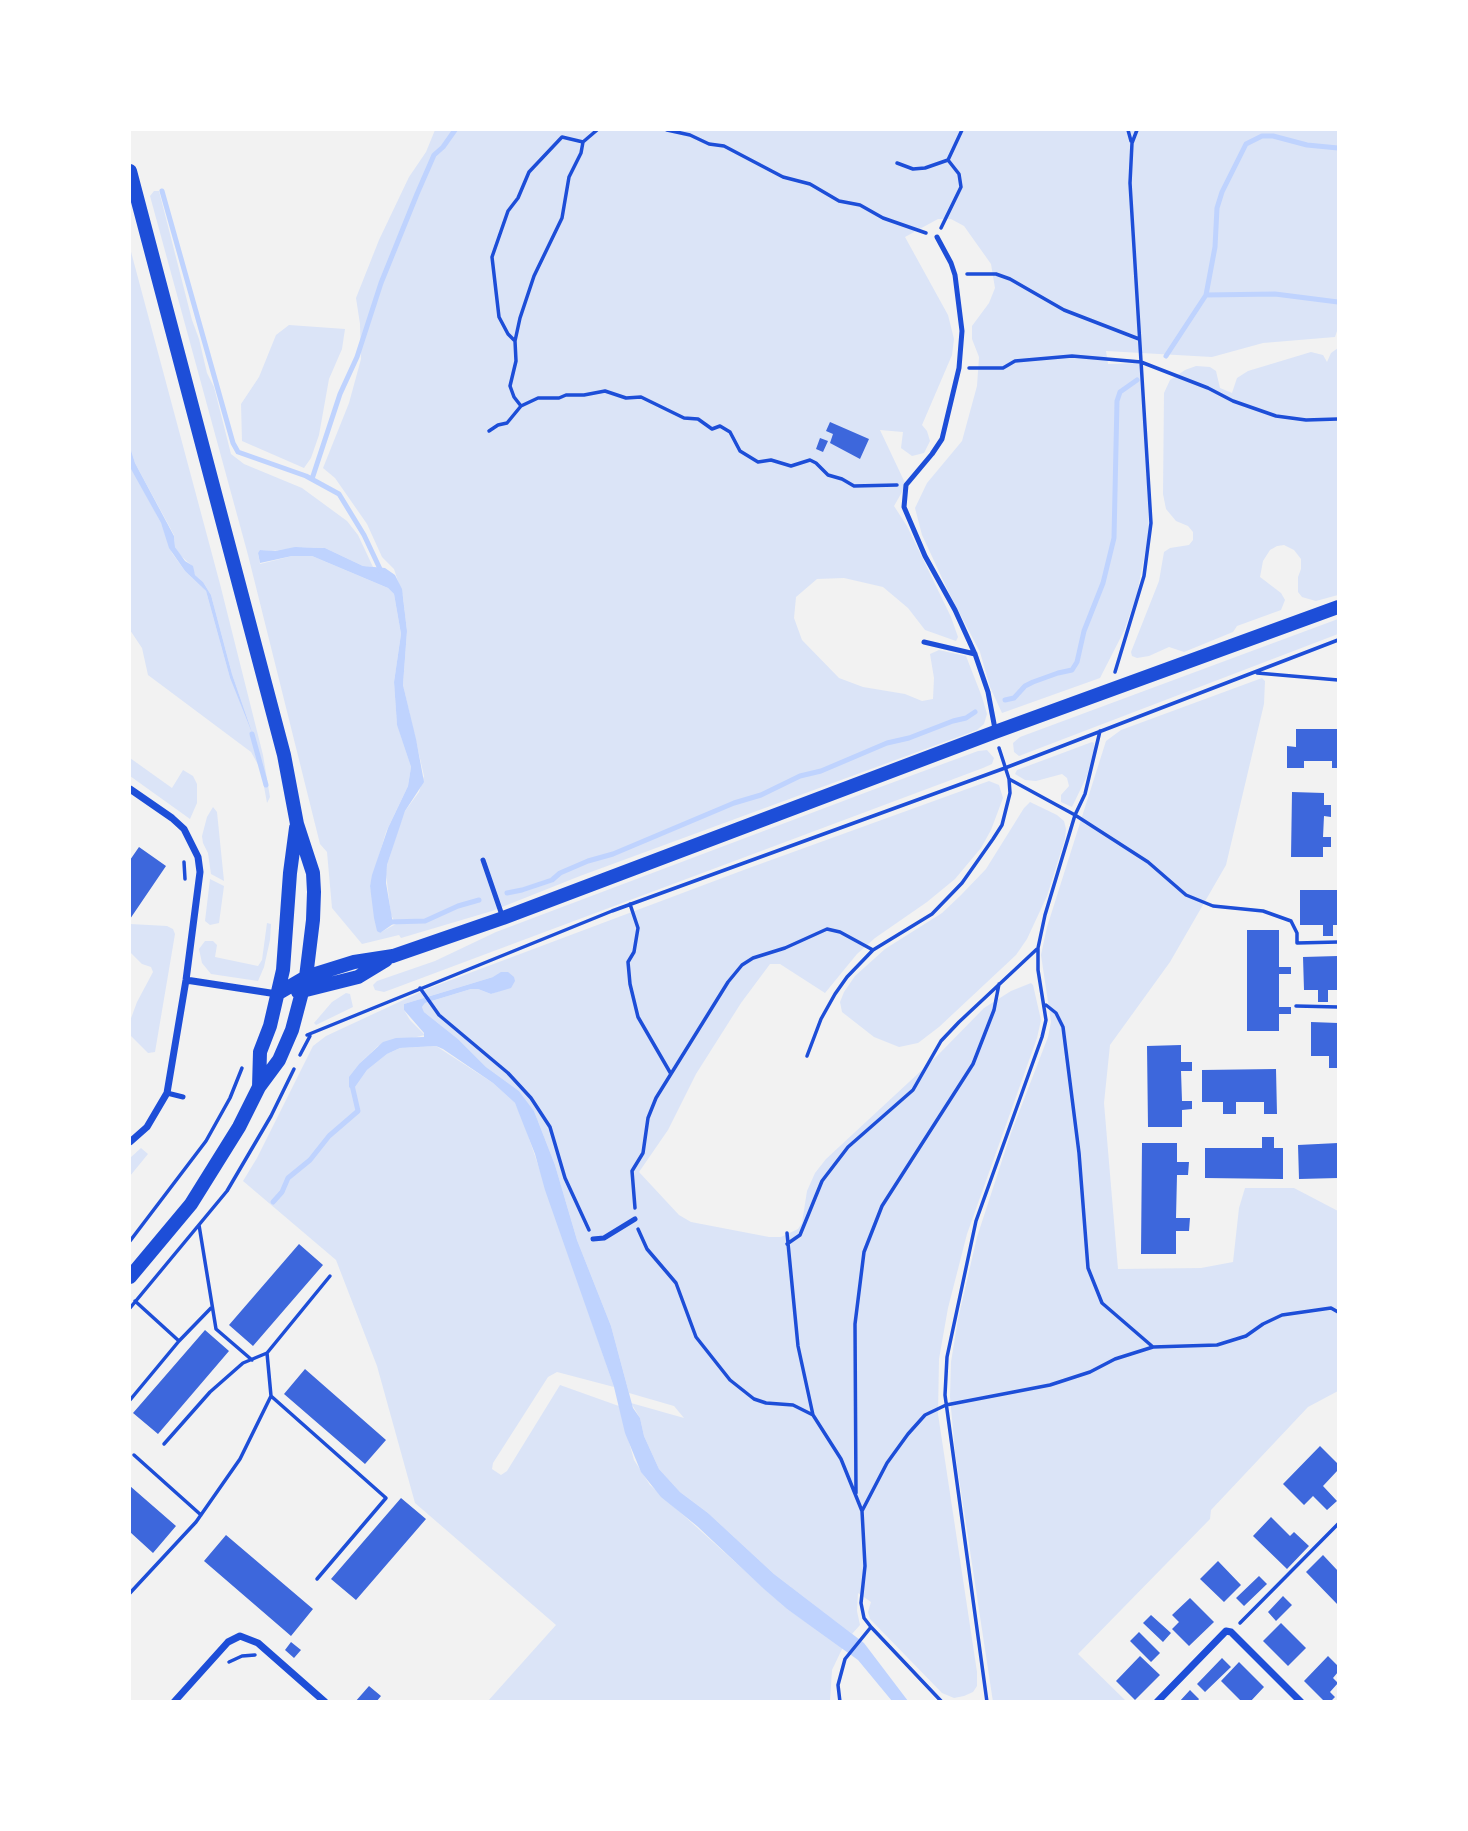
<!DOCTYPE html>
<html>
<head>
<meta charset="utf-8">
<style>
	body { margin:0 }
	#map { position:relative; width:1468px; height:1831px; overflow:hidden; background:#f2f2f2; font-family:"Roboto Condensed",sans-serif }
	canvas { display:block }
	.frame { position:absolute; inset:0; border:131px solid #fff; pointer-events:none }
</style>
</head>
<body>
<div id="map">
<canvas width="1468" height="1831"></canvas>
<div class="frame"></div>
</div>
<script>
const context = document.querySelector('canvas').getContext('2d');
context.lineJoin = 'round';
function fillPath(path, color) { context.fillStyle = color; context.fill(path, 'evenodd'); }
const toPath = rows => new Path2D(rows.map(r => 'M' + r).join(''));
function stroke(path, color, width, dash) { context.strokeStyle = color; context.lineWidth = width; context.lineCap = dash ? 'butt' : 'round'; context.setLineDash(dash || []); context.stroke(path); }
const green = toPath([
	[435,130,1338,130,1338,328,1335,337,1263,343,1212,357,1106,351,1108,364,1140,363,1144,407,1149,532,1137,594,1124,631,1100,678,1002,713,990,687,980,652,949,593,922,535,915,508,927,483,962,441,977,386,979,357,972,339,972,326,989,303,995,288,991,264,964,226,951,219,938,219,905,237,948,315,954,339,952,355,922,425,927,431,930,441,924,453,912,456,901,448,903,432,880,430,906,485,894,506,907,526,951,617,958,637,956,641,925,630,908,608,883,587,844,578,817,579,796,597,794,618,802,640,839,678,863,687,905,694,922,701,933,699,934,678,930,654,939,650,966,656,982,697,987,714,984,724,977,730,580,876,492,911,401,938,399,935,362,944,332,908,327,852,320,844,248,555,150,196,154,191,159,191,192,320,199,339,207,373,214,387,231,454,244,464,302,488,347,521,358,535,373,567,363,566,325,548,304,547,272,551,262,550,258,553,260,564,292,556,312,556,388,588,394,594,401,634,394,682,397,724,411,767,408,786,386,832,370,886,379,933,396,924,391,915,386,874,387,865,399,827,405,811,419,792,424,776,403,685,407,631,403,597,394,569,382,557,367,524,335,478,323,468,349,403,361,359,360,324,356,298,379,240,409,177,426,152],
	[130,248,220,584,263,755,270,797,267,803,261,770,251,752,148,675,142,648,130,630,130,465,161,523,172,553,185,571,206,591,230,678,254,738,232,674,211,595,203,582,195,575,191,565,180,555,175,547,174,535,135,463,130,447],
	[289,325,345,329,342,349,329,379,319,435,311,458,304,468,242,441,241,404,259,377,276,335],
	[1338,348,1338,595,1316,601,1302,597,1298,592,1298,577,1301,569,1301,559,1294,550,1284,545,1277,546,1270,550,1263,561,1260,577,1281,593,1285,600,1281,610,1237,626,1233,632,1184,652,1169,647,1149,656,1137,658,1132,656,1131,652,1159,581,1164,552,1170,548,1189,545,1193,540,1193,532,1188,526,1176,521,1166,509,1163,494,1164,393,1170,380,1185,370,1196,366,1210,367,1216,371,1220,388,1232,393,1237,378,1248,371,1311,352,1323,355,1327,362,1331,353],
	[1338,619,1338,634,1019,756,1014,752,1013,743,1020,737],
	[1262,678,1265,681,1264,704,1226,865,1170,962,1110,1045,1104,1103,1118,1269,1201,1268,1233,1262,1239,1208,1245,1188,1294,1188,1338,1211,1338,1391,1308,1407,1211,1510,1210,1519,1078,1654,1126,1701,993,1702,955,1452,950,1397,951,1362,958,1319,977,1237,1011,1133,1048,1037,1051,1022,1041,955,1047,927,1106,741,1121,730],
	[1092,742,1094,743,1094,749,1087,776,1072,807,1061,802,1061,795,1069,786,1067,778,1062,774,1036,781,1025,780,1015,774,1017,770],
	[987,750,994,758,992,764,983,768,395,988,384,992,375,990,373,985,377,981,435,961,496,932,875,789,978,751],
	[130,758,172,788,183,770,193,776,197,784,197,803,190,819,130,776],
	[989,781,999,785,1003,798,991,830,981,848,955,879,927,902,875,938,857,954,825,993,780,964,770,964,741,1003,696,1074,668,1130,639,1172,679,1215,691,1222,769,1237,781,1237,798,1229,802,1223,807,1191,815,1173,826,1159,936,1057,984,1008,1011,991,1031,983,1033,985,1041,1020,1037,1038,967,1234,948,1308,939,1359,938,1414,977,1672,977,1686,973,1692,964,1696,954,1698,942,1693,870,1619,868,1612,871,1602,858,1593,857,1611,860,1625,852,1634,774,1574,708,1513,680,1492,659,1469,644,1436,640,1418,631,1403,684,1418,674,1406,629,1393,611,1326,577,1240,555,1165,534,1111,519,1091,486,1067,458,1039,424,1012,422,1007,425,1003,471,989,478,989,491,994,502,990,493,977,404,1004,404,1010,410,1020,425,1035,378,1046,360,1063,353,1090,367,1070,387,1054,400,1048,436,1046,493,1083,515,1103,521,1115,614,1387,557,1372,548,1377,493,1463,492,1469,501,1475,507,1471,560,1385,616,1405,619,1406,634,1460,650,1485,787,1609,843,1647,832,1670,830,1701,488,1701,556,1625,415,1503,377,1366,336,1260,243,1181,257,1158,313,1046,326,1036,427,989,749,868],
	[1030,802,1057,815,1064,821,1066,829,1065,839,1047,896,1027,939,1016,955,939,1027,918,1043,899,1047,874,1037,842,1012,840,1002,844,992,855,976,885,949,942,913,961,895,986,869,1024,808],
	[213,807,217,812,224,881,211,874,208,853,203,843,202,836,207,817],
	[210,879,224,886,219,923,210,925,205,921],
	[267,923,271,924,270,940,264,967,258,981,211,974,202,963,199,949,205,941,213,941,217,945,215,957,258,966,262,960],
	[130,924,167,926,173,929,175,934,155,1052,148,1053,130,1035,130,1021,137,1002,153,972,151,967,142,964,130,952],
	[346,993,350,994,353,1007,316,1025,314,1023,332,1002],
	[141,1148,148,1154,130,1176,130,1158]
]);
const water = toPath([
	[130,447,135,463,174,536,175,547,185,561,193,566,195,575,203,582,211,595,232,674,254,738,230,678,206,591,185,571,169,548,161,523,131,469],
	[295,547,325,548,363,566,385,568,395,575,402,589,407,631,403,685,416,739,424,782,405,811,387,865,386,883,393,924,380,933,377,931,374,918,370,886,372,875,388,828,408,786,411,767,397,725,394,682,401,634,394,594,388,588,312,556,292,556,260,563,258,553,260,550,275,551],
	[501,972,508,972,514,977,515,981,511,988,491,994,478,989,471,989,425,1003,422,1007,424,1012,458,1039,486,1067,519,1091,534,1111,555,1165,577,1240,611,1326,633,1408,640,1418,644,1436,659,1469,680,1492,708,1513,774,1574,864,1643,908,1701,892,1701,858,1660,787,1609,764,1589,697,1526,661,1497,641,1472,625,1433,614,1387,545,1190,535,1154,515,1103,493,1083,443,1049,436,1046,400,1048,387,1054,367,1070,353,1090,349,1087,349,1077,360,1063,383,1042,396,1038,424,1037,424,1033,404,1010,404,1004,493,977]
]);
const stream = toPath([
	[162,191,233,443,238,452,306,476,339,494,364,535,381,571],
	[1206,295,1275,294,1338,302],
	[1166,356,1206,295,1215,247,1217,208,1222,192,1246,144,1262,136,1273,136,1307,145,1338,148],
	[312,479,340,394,357,357,381,283,417,194,434,155,443,147,455,130],
	[1005,700,1014,698,1025,686,1033,682,1058,673,1072,670,1077,662,1084,631,1103,583,1114,538,1117,401,1120,392,1137,380],
	[252,734,266,785],
	[507,893,522,890,552,880,560,873,588,861,613,854,734,803,761,795,800,776,821,771,887,743,909,738,953,721,966,718,975,712],
	[389,922,425,921,458,906,479,900],
	[273,1202,282,1192,288,1178,310,1160,329,1136,358,1111,352,1085]
]);
const building = toPath([
	[830,422,869,439,860,459,830,443,833,434,826,431],
	[820,438,828,441,823,452,816,449],
	[1296,729,1338,729,1338,768,1332,768,1332,761,1304,761,1304,768,1287,768,1287,746,1296,747],
	[1292,792,1324,793,1324,805,1331,805,1331,817,1324,816,1323,837,1331,837,1331,847,1323,847,1323,857,1291,857],
	[139,847,166,866,130,919,130,860],
	[1300,890,1338,890,1338,925,1333,925,1333,936,1323,936,1323,925,1300,925],
	[1247,930,1279,930,1279,967,1291,967,1291,974,1279,974,1279,1007,1291,1007,1291,1014,1279,1014,1279,1031,1247,1031],
	[1338,956,1338,990,1328,990,1328,1002,1318,1002,1318,990,1304,990,1303,957],
	[1311,1022,1338,1023,1338,1068,1329,1068,1329,1056,1311,1056],
	[1181,1045,1181,1062,1192,1062,1192,1071,1181,1071,1182,1101,1192,1101,1192,1109,1182,1110,1182,1127,1148,1127,1147,1046],
	[1276,1069,1277,1114,1264,1114,1264,1102,1236,1102,1236,1114,1223,1114,1223,1102,1202,1102,1202,1070],
	[1262,1137,1274,1137,1274,1148,1283,1148,1283,1179,1205,1178,1205,1148,1262,1148],
	[1142,1143,1177,1143,1177,1162,1189,1162,1188,1175,1177,1175,1176,1218,1190,1218,1189,1231,1176,1231,1176,1254,1141,1254],
	[1338,1143,1338,1178,1299,1179,1298,1145],
	[299,1244,323,1265,253,1346,229,1325],
	[205,1330,229,1351,158,1434,133,1413],
	[305,1369,386,1440,365,1464,284,1394],
	[1320,1446,1338,1464,1338,1470,1323,1486,1337,1501,1327,1510,1313,1496,1304,1505,1283,1484],
	[130,1486,176,1526,153,1553,130,1532],
	[401,1498,426,1519,356,1600,331,1579],
	[1271,1517,1290,1536,1294,1532,1309,1546,1287,1569,1253,1536],
	[226,1535,313,1609,291,1636,204,1561],
	[1323,1555,1338,1571,1338,1605,1306,1572],
	[1218,1561,1241,1585,1224,1602,1200,1579],
	[1259,1576,1267,1584,1244,1606,1236,1598],
	[1283,1596,1292,1605,1276,1621,1268,1612],
	[1190,1598,1214,1622,1189,1646,1172,1629,1179,1622,1172,1615],
	[1151,1615,1171,1633,1163,1642,1143,1623],
	[1281,1623,1306,1648,1288,1666,1263,1641],
	[1139,1632,1160,1653,1151,1662,1130,1641],
	[291,1642,301,1650,294,1658,285,1650],
	[1140,1656,1160,1675,1135,1700,1116,1681],
	[1328,1656,1338,1666,1338,1672,1333,1678,1338,1683,1330,1692,1335,1697,1330,1702,1325,1702,1304,1681],
	[1222,1658,1231,1667,1205,1692,1197,1684],
	[1239,1662,1264,1687,1250,1702,1242,1702,1221,1681],
	[369,1686,381,1696,376,1702,355,1702],
	[1190,1690,1199,1699,1197,1702,1179,1702]
]);
const path = toPath([
	[597,130,583,142,581,153,569,177,562,218,534,276,520,318,515,341,516,361,510,386,514,397,521,406,538,398,559,398,566,395,584,395,605,391,626,398,641,397,684,418,698,419,712,429,720,426,730,432,740,451,758,462,771,460,791,466,810,460,816,463,828,475,842,479,854,486,897,485],
	[667,130,690,135,709,144,724,146,783,177,810,184,839,201,860,205,883,218,926,233],
	[1128,130,1131,141],
	[897,163,913,169,925,168,948,160],
	[941,228,961,187,959,174,948,160,962,130],
	[967,274,996,274,1010,279,1064,310,1139,339],
	[515,341,508,334,499,317,492,257,508,211,518,198,529,172,562,137,583,142],
	[969,368,1003,368,1015,361,1072,356,1141,362,1208,388,1233,401,1276,416,1306,420,1338,419],
	[489,431,498,425,507,423,521,406],
	[1115,672,1144,576,1151,523,1130,183,1132,143,1137,130],
	[1257,673,1338,680],
	[1100,731,1085,794,1075,815,1148,862,1186,895,1213,906,1263,911,1291,921,1297,933,1297,943,1338,942],
	[184,862,185,879],
	[630,904,638,928,634,952,628,962,630,984,638,1017,671,1074],
	[420,988,439,1015,508,1073,531,1098,550,1127,565,1178,589,1230],
	[1046,1005,1056,1013,1063,1027,1079,1153,1088,1268,1102,1303,1153,1347],
	[1296,1006,1338,1007],
	[307,1035,612,911,1005,768,1338,640],
	[300,1055,310,1036],
	[807,1056,821,1019,835,994,847,977,873,950,932,914,962,883,993,839,1002,825,1010,793,1009,779,999,748],
	[635,1208,632,1171,643,1153,648,1118,656,1098,728,982,742,965,753,958,785,948,827,929,840,932,873,950],
	[199,1225,216,1329,252,1360],
	[638,1229,647,1249,676,1283,696,1337,730,1380,754,1399,766,1403,793,1405,813,1415],
	[787,1233,798,1346,813,1415,841,1459,862,1511],
	[130,1241,206,1141,230,1098,242,1068],
	[787,1244,800,1235,822,1181,848,1147,913,1090,941,1041,959,1022,1037,949],
	[135,1301,179,1341],
	[130,1308,227,1191,271,1116,294,1069],
	[271,1396,386,1498,317,1579],
	[130,1400,179,1341,211,1308],
	[164,1444,210,1392,243,1363,267,1353],
	[134,1455,201,1515],
	[856,1493,855,1324,864,1252,882,1206,973,1064,994,1010,999,984],
	[130,1593,196,1522,240,1459,271,1396,267,1353,330,1276],
	[1240,1623,1338,1524],
	[871,1627,864,1618,861,1603,865,1566,862,1511,887,1463,908,1434,925,1415,946,1405,1050,1385,1090,1372,1115,1359,1153,1347,1217,1345,1246,1336,1263,1324,1282,1315,1331,1308,1338,1312],
	[229,1662,242,1656,255,1655],
	[840,1702,838,1685,845,1659,871,1627,942,1702],
	[987,1702,945,1395,947,1357,976,1221,1042,1037,1046,1020,1038,970,1038,948,1045,915,1075,815,1009,779]
]);
const service = toPath([
	[937,237,951,263,955,275,962,331,959,368,942,439,932,454,906,485,904,507,925,556,955,610,975,654,988,692,995,729],
	[924,642,975,654],
	[483,860,503,918],
	[167,1093,183,1097],
	[593,1239,604,1238,635,1219]
]);
const minor = toPath([
	[130,789,172,818,184,829,198,857,200,872,186,980,167,1093,147,1127,130,1142],
	[186,980,277,994],
	[174,1702,228,1642,240,1636,258,1643,325,1702],
	[1157,1702,1226,1631,1231,1632,1301,1702]
]);
const secondary = toPath([
	[130,171,284,755,297,824,313,873,314,892,313,920,306,977,292,1030,279,1060,259,1087,239,1127,191,1204,130,1277],
	[298,992,358,977,386,960],
	[277,994,306,977,354,962,393,956,503,918,995,732,1338,607],
	[259,1087,260,1052,270,1026,283,970,290,873,296,828]
]);
fillPath(green, '#dbe4f7');
fillPath(water, '#bfd3fe');
stroke(stream, '#bfd3fe', 5);
fillPath(building, '#3d67dc');
stroke(path, '#1d4ed8', 3.5);
stroke(service, '#1d4ed8', 5);
stroke(minor, '#1d4ed8', 7);
stroke(secondary, '#1d4ed8', 14);
</script>
</body>
</html>
